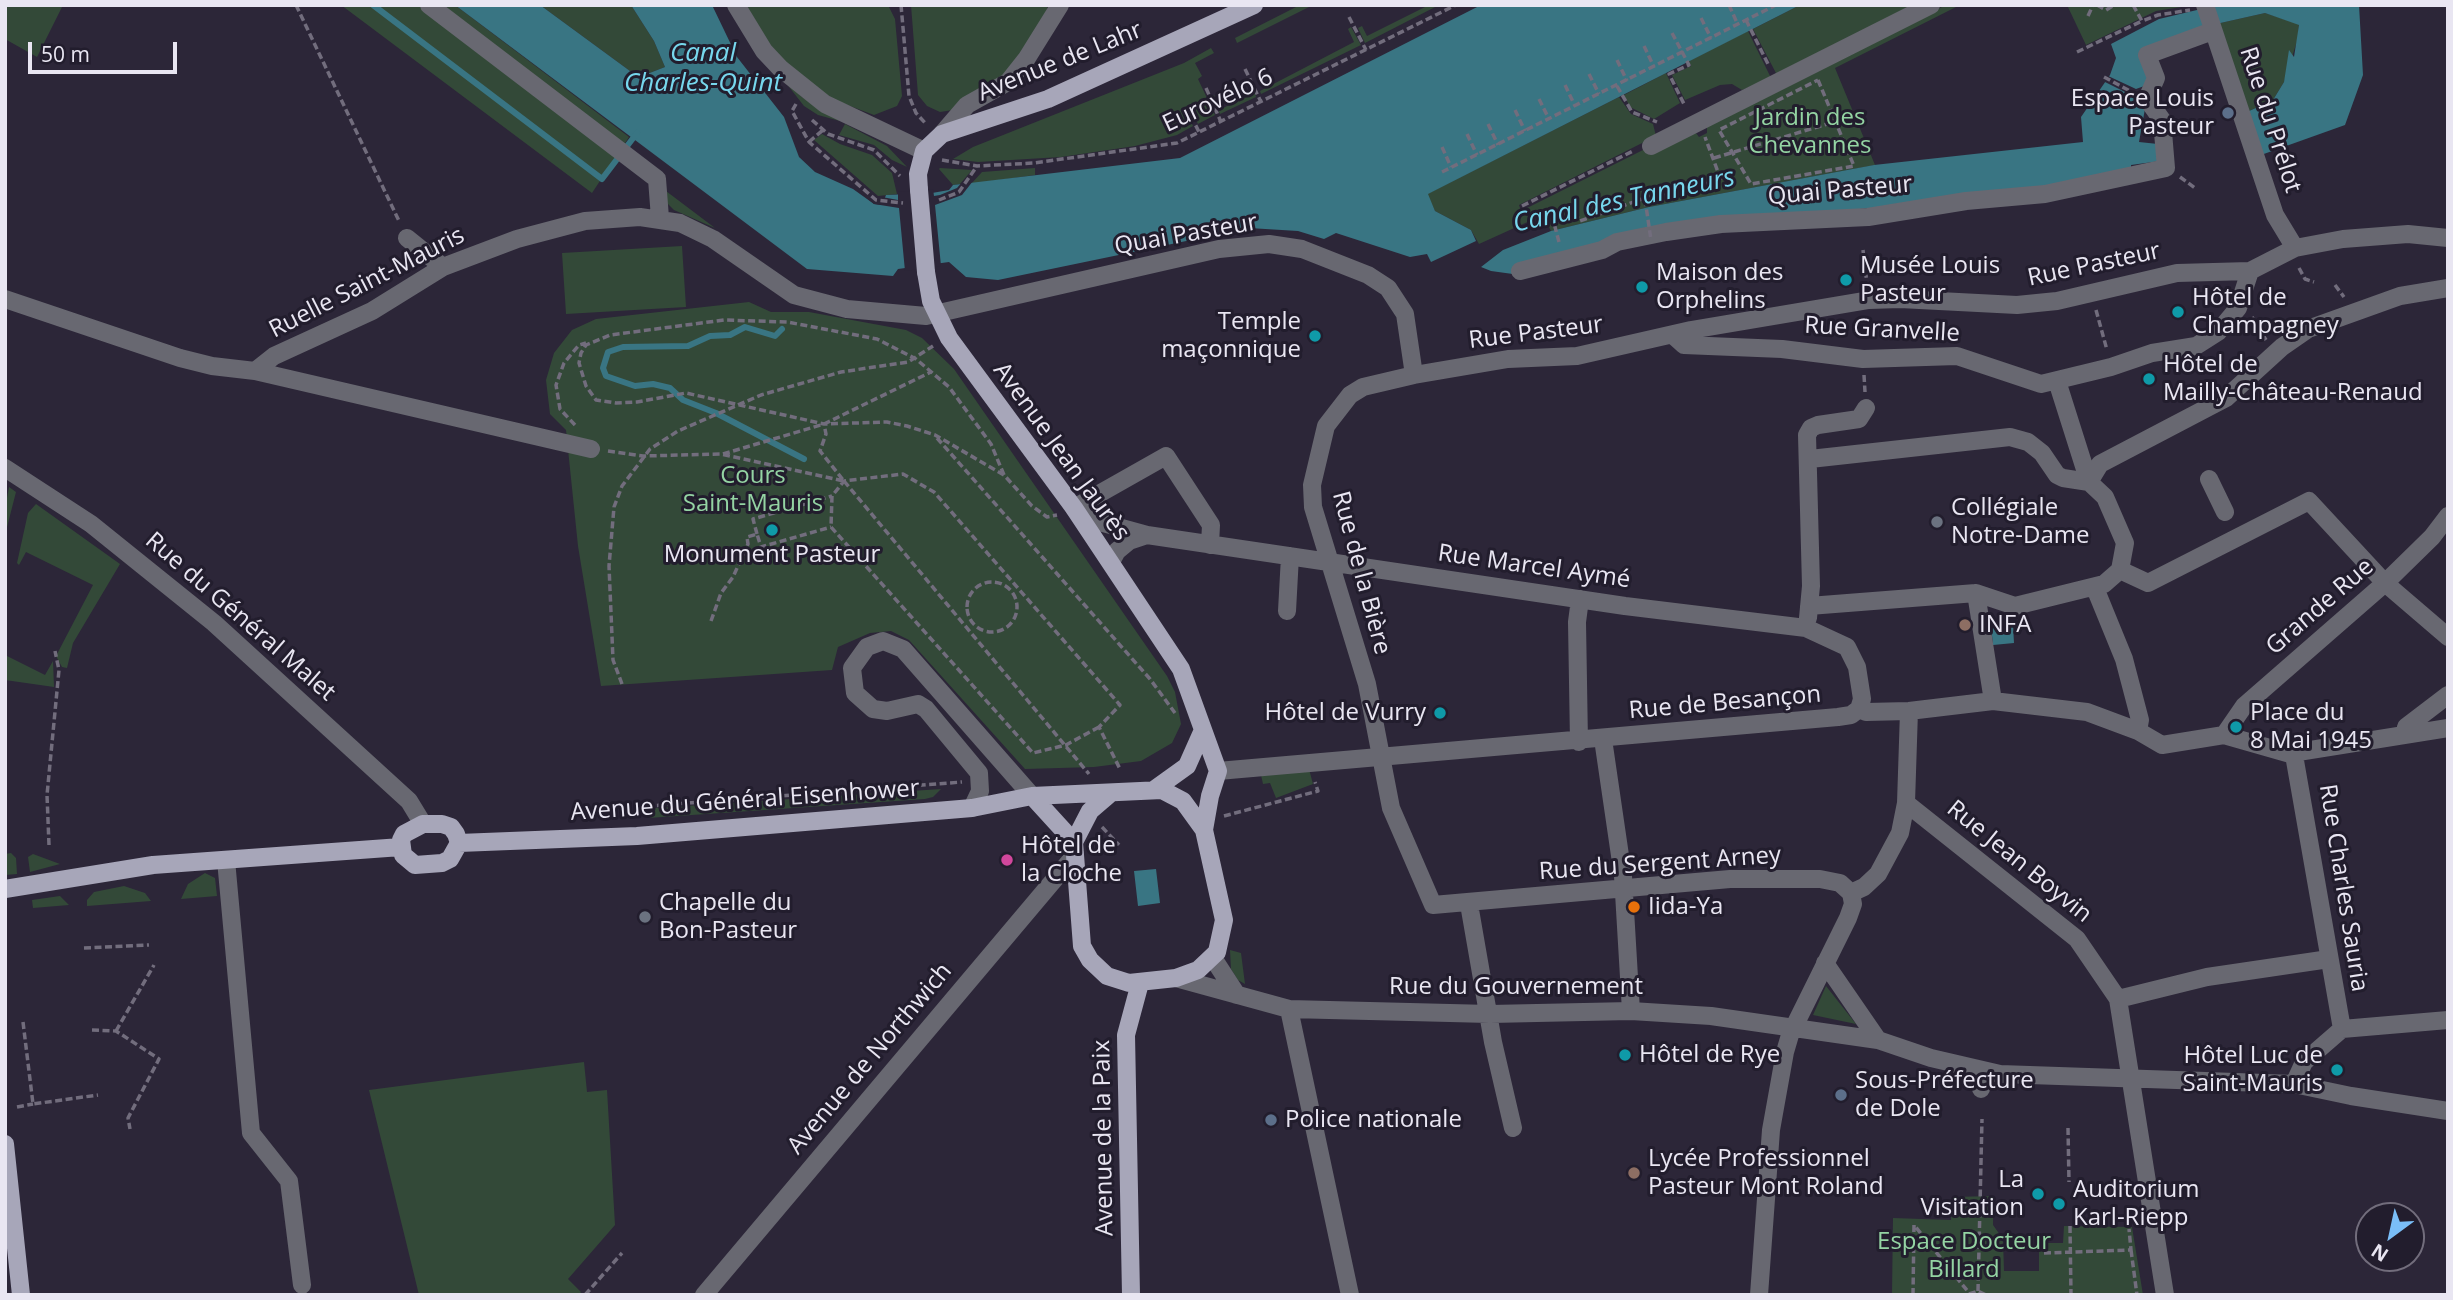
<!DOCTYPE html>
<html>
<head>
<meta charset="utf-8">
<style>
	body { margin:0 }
	#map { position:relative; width:2453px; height:1300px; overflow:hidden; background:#2c2638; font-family:"Open Sans",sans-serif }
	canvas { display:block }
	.frame { position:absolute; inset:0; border:7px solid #e9e6f2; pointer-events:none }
	.north { position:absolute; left:2355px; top:1202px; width:70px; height:70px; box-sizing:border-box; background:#221d2d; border:2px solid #726d7c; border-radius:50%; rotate:213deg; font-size:19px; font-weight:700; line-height:28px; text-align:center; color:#e9e6f2 }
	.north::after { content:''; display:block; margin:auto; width:24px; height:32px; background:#7abef8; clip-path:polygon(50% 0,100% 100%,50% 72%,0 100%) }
	.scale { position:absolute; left:28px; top:42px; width:149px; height:32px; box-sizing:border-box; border:4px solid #e9e6f2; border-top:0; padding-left:9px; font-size:21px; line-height:24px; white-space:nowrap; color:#e9e6f2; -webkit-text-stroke:5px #221d2d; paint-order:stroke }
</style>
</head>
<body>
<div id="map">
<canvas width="2453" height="1300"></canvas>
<div class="frame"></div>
<div class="north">N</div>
<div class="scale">50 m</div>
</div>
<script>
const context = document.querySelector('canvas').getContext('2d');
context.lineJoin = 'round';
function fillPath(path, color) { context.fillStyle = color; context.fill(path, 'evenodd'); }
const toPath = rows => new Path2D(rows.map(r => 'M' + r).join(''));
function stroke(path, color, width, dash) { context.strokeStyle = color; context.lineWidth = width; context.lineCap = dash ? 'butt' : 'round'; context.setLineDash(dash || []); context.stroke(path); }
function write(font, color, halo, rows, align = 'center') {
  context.font = font + ' "Open Sans",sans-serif'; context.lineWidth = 6; context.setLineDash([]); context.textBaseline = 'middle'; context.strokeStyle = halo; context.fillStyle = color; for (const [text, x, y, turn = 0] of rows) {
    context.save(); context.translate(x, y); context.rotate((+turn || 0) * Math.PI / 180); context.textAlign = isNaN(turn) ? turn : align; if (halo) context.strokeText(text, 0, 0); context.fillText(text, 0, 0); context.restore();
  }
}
const green = toPath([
	[5,5,63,5,37,57,5,39],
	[341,5,455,5,629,137,592,193],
	[540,5,631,5,654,41,665,67,647,74,630,71],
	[746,5,888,5,895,19,902,96,897,106,874,115,834,100,798,74,771,47],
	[911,5,1048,5,1044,21,1011,70,953,110,940,112,927,106,918,95],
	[1300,5,1313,5,1237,43,1235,38],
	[1429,5,1439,5,1365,43,1358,28,1362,26,1367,36],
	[1800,5,1918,5,1777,75,1753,29],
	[1946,5,1960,5,1835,68,1875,165,1649,207,1551,231,1543,215,1479,244,1471,230,1435,211,1427,194,1619,97,1631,114,1653,124,1656,136,1519,205,1521,211,1645,149,1696,133,1699,137,1707,133,1707,122],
	[2067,5,2194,5,2156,11,2086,45],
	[2265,13,2299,24,2298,38,2284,82,2273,100,2247,112,2216,24],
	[1351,27,1361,45,1261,94,1260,91,1354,42,1348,29],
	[1748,31,1771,78,1742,90,1732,84,1720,85,1685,100,1672,75,1691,66,1689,61],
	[1211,48,1214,53,1195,63,1202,76,1198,79,1215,115,1198,124,1194,116,1189,118,1193,126,1177,135,1135,146,1061,157,978,162,953,159,973,147,1184,63],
	[1666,73,1680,103,1654,119,1630,107,1624,95],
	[786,83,802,97,840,121,818,115,804,106],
	[1255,93,1256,97,1220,114,1212,96,1214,95,1221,109],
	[845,124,887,146,907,167,892,160,874,145,839,135],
	[822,134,840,144,872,155,892,173,897,194,878,196,814,140],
	[1035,168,1035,175,971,184,982,172],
	[939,169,940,168,972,170,960,184,953,185],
	[662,188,715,228,674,210,667,203],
	[682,246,686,307,566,314,562,253],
	[749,302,771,312,809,312,906,330,922,338,954,369,1167,676,1175,692,1181,724,1172,743,1141,761,1094,767,1025,769,909,640,891,631,870,633,838,647,832,670,601,686,578,546,566,430,550,414,546,380,554,353,572,330,596,319],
	[9,487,16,492,5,535,5,509],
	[36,504,120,564,73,643,67,668,62,667,56,656,93,585,26,552,19,565,17,563,28,513],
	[5,655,45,675,53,661,54,687,5,680],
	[1309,769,1313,784,1276,798,1270,783,1263,784,1261,775],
	[941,789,933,797,925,799,648,818,641,814,640,809],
	[11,853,16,858,17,874,5,875,5,854],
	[33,854,60,864,30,872,28,857],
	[205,873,215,878,217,896,181,899,188,884],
	[124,886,145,893,151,901,87,906,87,900,94,892],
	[60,896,69,905,33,908,32,900],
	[1230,950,1241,953,1245,984,1238,980,1231,969],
	[1826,986,1856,1024,1813,1015],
	[584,1062,587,1092,607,1090,615,1225,568,1279,581,1292,579,1295,419,1295,369,1090],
	[1993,1196,1993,1225,2003,1239,2004,1271,2039,1271,2039,1243,2063,1243,2064,1226,2132,1227,2143,1295,1892,1295,1893,1218,1951,1220,1952,1197]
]);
const water = toPath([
	[455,5,540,5,630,71,647,74,665,67,654,41,631,5,712,5,737,57,784,117,799,157,815,172,853,189,874,204,882,205,886,195,932,193,949,190,953,185,1180,158,1481,5,1800,5,1428,194,1435,211,1471,230,1476,241,1431,262,1427,254,1410,257,1336,233,1324,239,1298,231,1249,228,998,280,966,277,949,262,898,269,893,276,807,269],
	[2218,5,2359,5,2363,75,2345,125,2261,155,2247,112,2273,100,2284,82,2289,50,2294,57,2299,25,2265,13,2216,24,2144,52,2150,81,2139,142,2158,144,2160,161,2131,165,2131,174,1935,203,1721,220,1520,275,1491,271,1481,267,1503,250,1551,231,1649,207,1874,165,2083,142,2081,117,2110,75,2116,58,2111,44,2159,19],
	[2013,625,2014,643,1993,645,1991,626],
	[1156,869,1160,903,1138,906,1134,871]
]);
const pier = toPath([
	[2106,75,2136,89,2147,85,2147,103,2105,82],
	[963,181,973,181,962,195,935,205,941,266,905,271,899,208,874,204,851,185,880,201,882,197,898,200,898,192,933,189,934,196,940,195,957,188]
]);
const stream = toPath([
	[373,5,602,179,637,133],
	[782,329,775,336,745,327,730,335,710,336,688,346,623,347,608,352,603,368,606,376,635,386,653,384,670,388,683,400,716,413,804,459]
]);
const path = toPath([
	[296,5,399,221],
	[901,5,909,96,916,113,926,124],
	[1729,5,1738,25],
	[2097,5,2106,10,2114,5],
	[2133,5,2142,21,2158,15,2190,10],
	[2088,16,2093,5],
	[1349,17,1366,50],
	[1701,18,1711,38],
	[1746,20,1769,66],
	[1672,33,1689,65,1669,74,1685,106],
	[1644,46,1654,67],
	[2077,52,2142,21],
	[1617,60,1627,81],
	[1245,69,1261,102],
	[1589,74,1599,94],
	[2104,77,2130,91],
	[1818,80,1854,166,1751,184,1719,130,1818,80],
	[1565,85,1575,106],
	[1617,86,1632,112,1657,122],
	[1206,88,1221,122],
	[1539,99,1549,119],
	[796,104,792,111,809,142,876,200,903,203],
	[1515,110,1525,131],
	[1191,116,1199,132],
	[812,120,828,134,874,150,900,176],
	[1488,124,1498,145],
	[1467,134,1477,155],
	[809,142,823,130],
	[1442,147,1451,167],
	[1714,158,1837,121],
	[942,160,977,166,1034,163,1177,143,1456,5],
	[1442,172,1776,5],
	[2180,177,2195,188],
	[939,200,959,192,977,166],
	[1522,206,1633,151],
	[1559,242,1554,223,1575,213,1580,221,1642,199,1721,180,1705,137],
	[1863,250,1867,284],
	[2299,268,2305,279,2314,282],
	[2335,285,2344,297],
	[2096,310,2107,350],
	[2252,317,2266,340],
	[1864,375,1865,392],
	[575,425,560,409,556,385,564,363,579,345,586,343],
	[937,438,1150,679,1175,713],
	[608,451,643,456,721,454,844,481,820,451,826,434,824,424],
	[723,454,824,424,931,372],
	[1004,475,991,444,949,387,916,359,877,339,787,322,724,320,610,335,586,345,581,353,579,363,586,386,596,400,616,403,637,402,686,393,824,424,887,422,907,426,935,435,1004,475,1032,506,1047,517,1057,515],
	[844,481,1089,774],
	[757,534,753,519,832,496],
	'967 607a25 25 0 1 1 50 0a25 25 0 1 1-50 0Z',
	[711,621,721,593,733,577,748,544,747,537,757,534,761,547,831,527],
	[622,684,613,660,609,566,614,507,622,486,650,449,678,431,761,395,841,372,908,362,933,346],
	[1099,727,1066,745,1033,753,831,527,832,496,844,481,903,474,934,492,1120,705,1099,727,1120,769],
	[636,807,962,782],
	[1224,816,1318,791,1315,782],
	[1102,827,1119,845],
	[49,845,47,795,59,670,55,651],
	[84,948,149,945],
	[23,1022,33,1104,98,1095],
	[92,1030,116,1031,159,1059,128,1118,130,1129],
	[116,1031,154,965],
	[17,1107,33,1104],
	[2068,1128,2069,1182],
	[2070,1226,2071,1295],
	[2131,1250,2137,1295],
	[2044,1253,2131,1250,2129,1229],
	[1978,1291,1982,1119],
	[1969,1294,1978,1291,1986,1295],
	[585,1295,622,1253],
	[1913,1295,1914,1225,1970,1294]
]);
const minor = toPath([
	[429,5,657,179,660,218],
	[736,5,764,51,780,68,825,104,924,151],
	[2205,5,2275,215,2295,248],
	[942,134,967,105,1008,82,1027,58,1060,5],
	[1651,146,1931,5],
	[407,238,443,267],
	[1520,271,1602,250,1617,242,1666,232,1721,224,1868,217,1966,201,2045,194,2166,168,2162,120,2147,99,2156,78,2147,55,2207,33],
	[5,299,180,358,212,366,255,371,274,356,372,311,443,267,517,239,585,221,640,217,680,223,713,239,794,295,847,309,926,316,1219,249,1269,244,1302,249,1368,275,1388,288,1405,314,1414,375],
	[1674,336,1684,345,1782,349,1863,359,1957,356,2041,384,2111,367,2152,353,2196,346,2218,332,2238,308,2250,271],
	[255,371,591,449],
	[2057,381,2089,482],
	[5,468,91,524,214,623,409,801,423,824],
	[2209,479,2225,512],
	[2089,482,2100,464,2226,398,2282,347,2308,329,2400,296,2448,288],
	[1074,508,1096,521,1147,535,1625,606,1806,628,1847,647,1857,667,1862,699,1859,709],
	[1074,508,1166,456,1211,525,1210,545],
	[1111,562,1117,551,1129,541,1147,535],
	[2120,570,2148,583,2309,501,2385,583,2448,637],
	[2095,588,2124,659,2140,720,2138,731],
	[1976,593,1993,701],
	[1809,606,1976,593,2015,606,2104,584,2120,570,2125,543,2105,497,2089,482,2063,478,2057,475,2042,453,2028,442,2010,437,1810,459],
	[1287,611,1290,556],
	[1808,618,1811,586,1807,435,1811,428,1818,425,1859,419,1866,408],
	[1859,709,1866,712,1909,711,1993,701,2087,712,2138,731,2162,745,2224,735,2294,755,2298,752,2448,728],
	[2406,727,2448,695],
	[2224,735,2244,706,2385,583,2432,537,2448,516],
	[1603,739,1623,876,1631,1011],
	[1579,742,1577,622,1580,599],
	[2294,755,2342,1029],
	[1218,771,1838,717,1851,715,1859,709],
	[1906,803,2077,939,2118,999,2165,1295],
	[972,808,980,791,979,773,926,709,918,704,887,711,873,709,855,693,852,668,867,647,883,641,903,649,1032,796],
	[226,860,251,1133,289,1181,302,1285],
	[1851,893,1840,883,1820,879,1730,879,1433,905,1391,808,1367,684,1313,507,1312,485,1326,426,1350,395,1363,387,1414,375,1508,359,1577,356,1691,330,1869,300,1900,299,2017,305,2057,301,2177,273,2250,271,2295,248,2343,239,2408,234,2448,238],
	[1851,893,1864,887,1878,874,1900,833,1906,803,1909,711],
	[1469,904,1493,1042,1513,1128],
	[1213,958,1237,995],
	[1825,963,1878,1040],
	[1176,978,1289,1009,1490,1014,1631,1011,1711,1016,1878,1040,1931,1058,2000,1074,2294,1084,2351,1096,2448,1111],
	[2118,999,2207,977,2329,959],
	[1289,1009,1350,1295],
	[1981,1071,1981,1089],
	[2294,1084,2304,1062,2342,1029,2448,1020],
	[704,1295,1075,855],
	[1759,1295,1771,1130,1785,1052,1790,1035,1848,918,1853,904,1851,893]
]);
const major = toPath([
	[919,190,918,174,924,151,942,134,1048,99,1254,5],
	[926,272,931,301,949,338,1074,508,1181,669,1218,771,1210,796,1204,830],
	[1155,789,1187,766,1203,730],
	[1032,796,1074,842],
	[423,824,442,824,451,827,456,834,459,843,450,859,442,863,415,865,403,855,401,840,404,834,423,824],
	[459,843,637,836,972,808,1032,796,1162,790,1183,801,1204,830,1224,920,1217,952,1198,970,1176,978,1129,983,1107,976,1090,960,1082,946,1074,842,1090,811,1111,793],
	[5,889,153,865,401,847],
	[5,1144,21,1295],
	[1131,1295,1126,1035,1140,983]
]);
const pathBridge = toPath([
	[1645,199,1651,240]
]);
const majorBridge = toPath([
	[919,190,926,272]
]);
const markers = [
	[2228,113,7,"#5c6f8a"],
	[1846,280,7,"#0f9aa8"],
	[1642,287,7,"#0f9aa8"],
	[2178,312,7,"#0f9aa8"],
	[1315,336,7,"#0f9aa8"],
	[2149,379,7,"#0f9aa8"],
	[1937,522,7,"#6b7280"],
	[772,530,7,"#0f9aa8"],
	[1965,625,7,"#8d6e63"],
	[1440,713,7,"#0f9aa8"],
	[2236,727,7,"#0f9aa8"],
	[1007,860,7,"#d1479c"],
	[1634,907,7,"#e8710a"],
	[645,917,7,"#6b7280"],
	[1625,1055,7,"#0f9aa8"],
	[2337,1070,7,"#0f9aa8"],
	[1841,1095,7,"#5c6f8a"],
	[1271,1120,7,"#5c6f8a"],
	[1634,1173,7,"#8d6e63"],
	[2038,1194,7,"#0f9aa8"],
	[2059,1204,7,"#0f9aa8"]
];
const streetNames = [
	["Avenue de Lahr",1060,62,-22],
	["Eurovélo 6",1218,101,-25],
	["Rue du Prélot",2270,120,72],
	["Quai Pasteur",1840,191,-5],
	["Quai Pasteur",1186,235,-10],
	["Rue Pasteur",2094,265,-12],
	["Ruelle Saint-Mauris",367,283,-27],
	["Rue Granvelle",1882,330,3],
	["Rue Pasteur",1536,333,-7],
	["Avenue Jean Jaurès",1061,452,54],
	["Rue Marcel Aymé",1534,567,8],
	["Rue de la Bière",1361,573,75],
	["Grande Rue",2320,607,-41],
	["Rue du Général Malet",240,617,41],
	["Rue de Besançon",1725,703,-5],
	["Avenue du Général Eisenhower",745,801,-4],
	["Rue Jean Boyvin",2019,862,39],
	["Rue du Sergent Arney",1660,864,-4],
	["Rue Charles Sauria",2343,888,81],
	["Rue du Gouvernement",1516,987],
	["Avenue de Northwich",870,1059,-50],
	["Avenue de la Paix",1104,1138,-91]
];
const poiNames = [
	["Espace Louis",2214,99,"right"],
	["Pasteur",2214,127,"right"],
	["Musée Louis",1860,266],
	["Pasteur",1860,294],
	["Maison des",1656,273],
	["Orphelins",1656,301],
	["Hôtel de",2192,298],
	["Champagney",2192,326],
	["Temple",1301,322,"right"],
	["maçonnique",1301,350,"right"],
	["Hôtel de",2163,365],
	["Mailly-Château-Renaud",2163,393],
	["Collégiale",1951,508],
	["Notre-Dame",1951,536],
	["Monument Pasteur",772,555,"center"],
	["INFA",1979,625],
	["Hôtel de Vurry",1426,713,"right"],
	["Place du",2250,713],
	["8 Mai 1945",2250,741],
	["Hôtel de",1021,846],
	["la Cloche",1021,874],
	["Chapelle du",659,903],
	["Bon-Pasteur",659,931],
	["Iida-Ya",1648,907],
	["Hôtel de Rye",1639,1055],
	["Hôtel Luc de",2323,1056,"right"],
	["Saint-Mauris",2323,1084,"right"],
	["Sous-Préfecture",1855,1081],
	["de Dole",1855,1109],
	["Police nationale",1285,1120],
	["Lycée Professionnel",1648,1159],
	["Pasteur Mont Roland",1648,1187],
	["La",2024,1180,"right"],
	["Visitation",2024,1208,"right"],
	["Auditorium",2073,1190],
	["Karl-Riepp",2073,1218]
];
const parkNames = [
	["Jardin des",1810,118],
	["Chevannes",1810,146],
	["Cours",753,476],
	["Saint-Mauris",753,504],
	["Espace Docteur",1964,1242],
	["Billard",1964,1270]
];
const waterNames = [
	["Canal",703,54],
	["Charles-Quint",703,84],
	["Canal des Tanneurs",1624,201,-12]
];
fillPath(green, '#334938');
fillPath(water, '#397583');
fillPath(pier, '#2c2638');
stroke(stream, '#397583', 6);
stroke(path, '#726d7d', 3.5, [7, 3.5]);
stroke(minor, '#686871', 18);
stroke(major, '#a7a6b9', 18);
stroke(pathBridge, '#726d7d', 3.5, [7, 3.5]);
stroke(majorBridge, '#a7a6b9', 18);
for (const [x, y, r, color] of markers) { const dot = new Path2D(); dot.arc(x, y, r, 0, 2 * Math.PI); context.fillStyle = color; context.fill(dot); stroke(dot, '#221d2d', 2.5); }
write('24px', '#e9e6f2', '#221d2d', streetNames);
write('24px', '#e9e6f2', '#221d2d', poiNames, 'left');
write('24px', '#94d4a3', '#221d2d', parkNames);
write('italic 26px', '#77d7ed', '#221d2d', waterNames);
</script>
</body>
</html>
